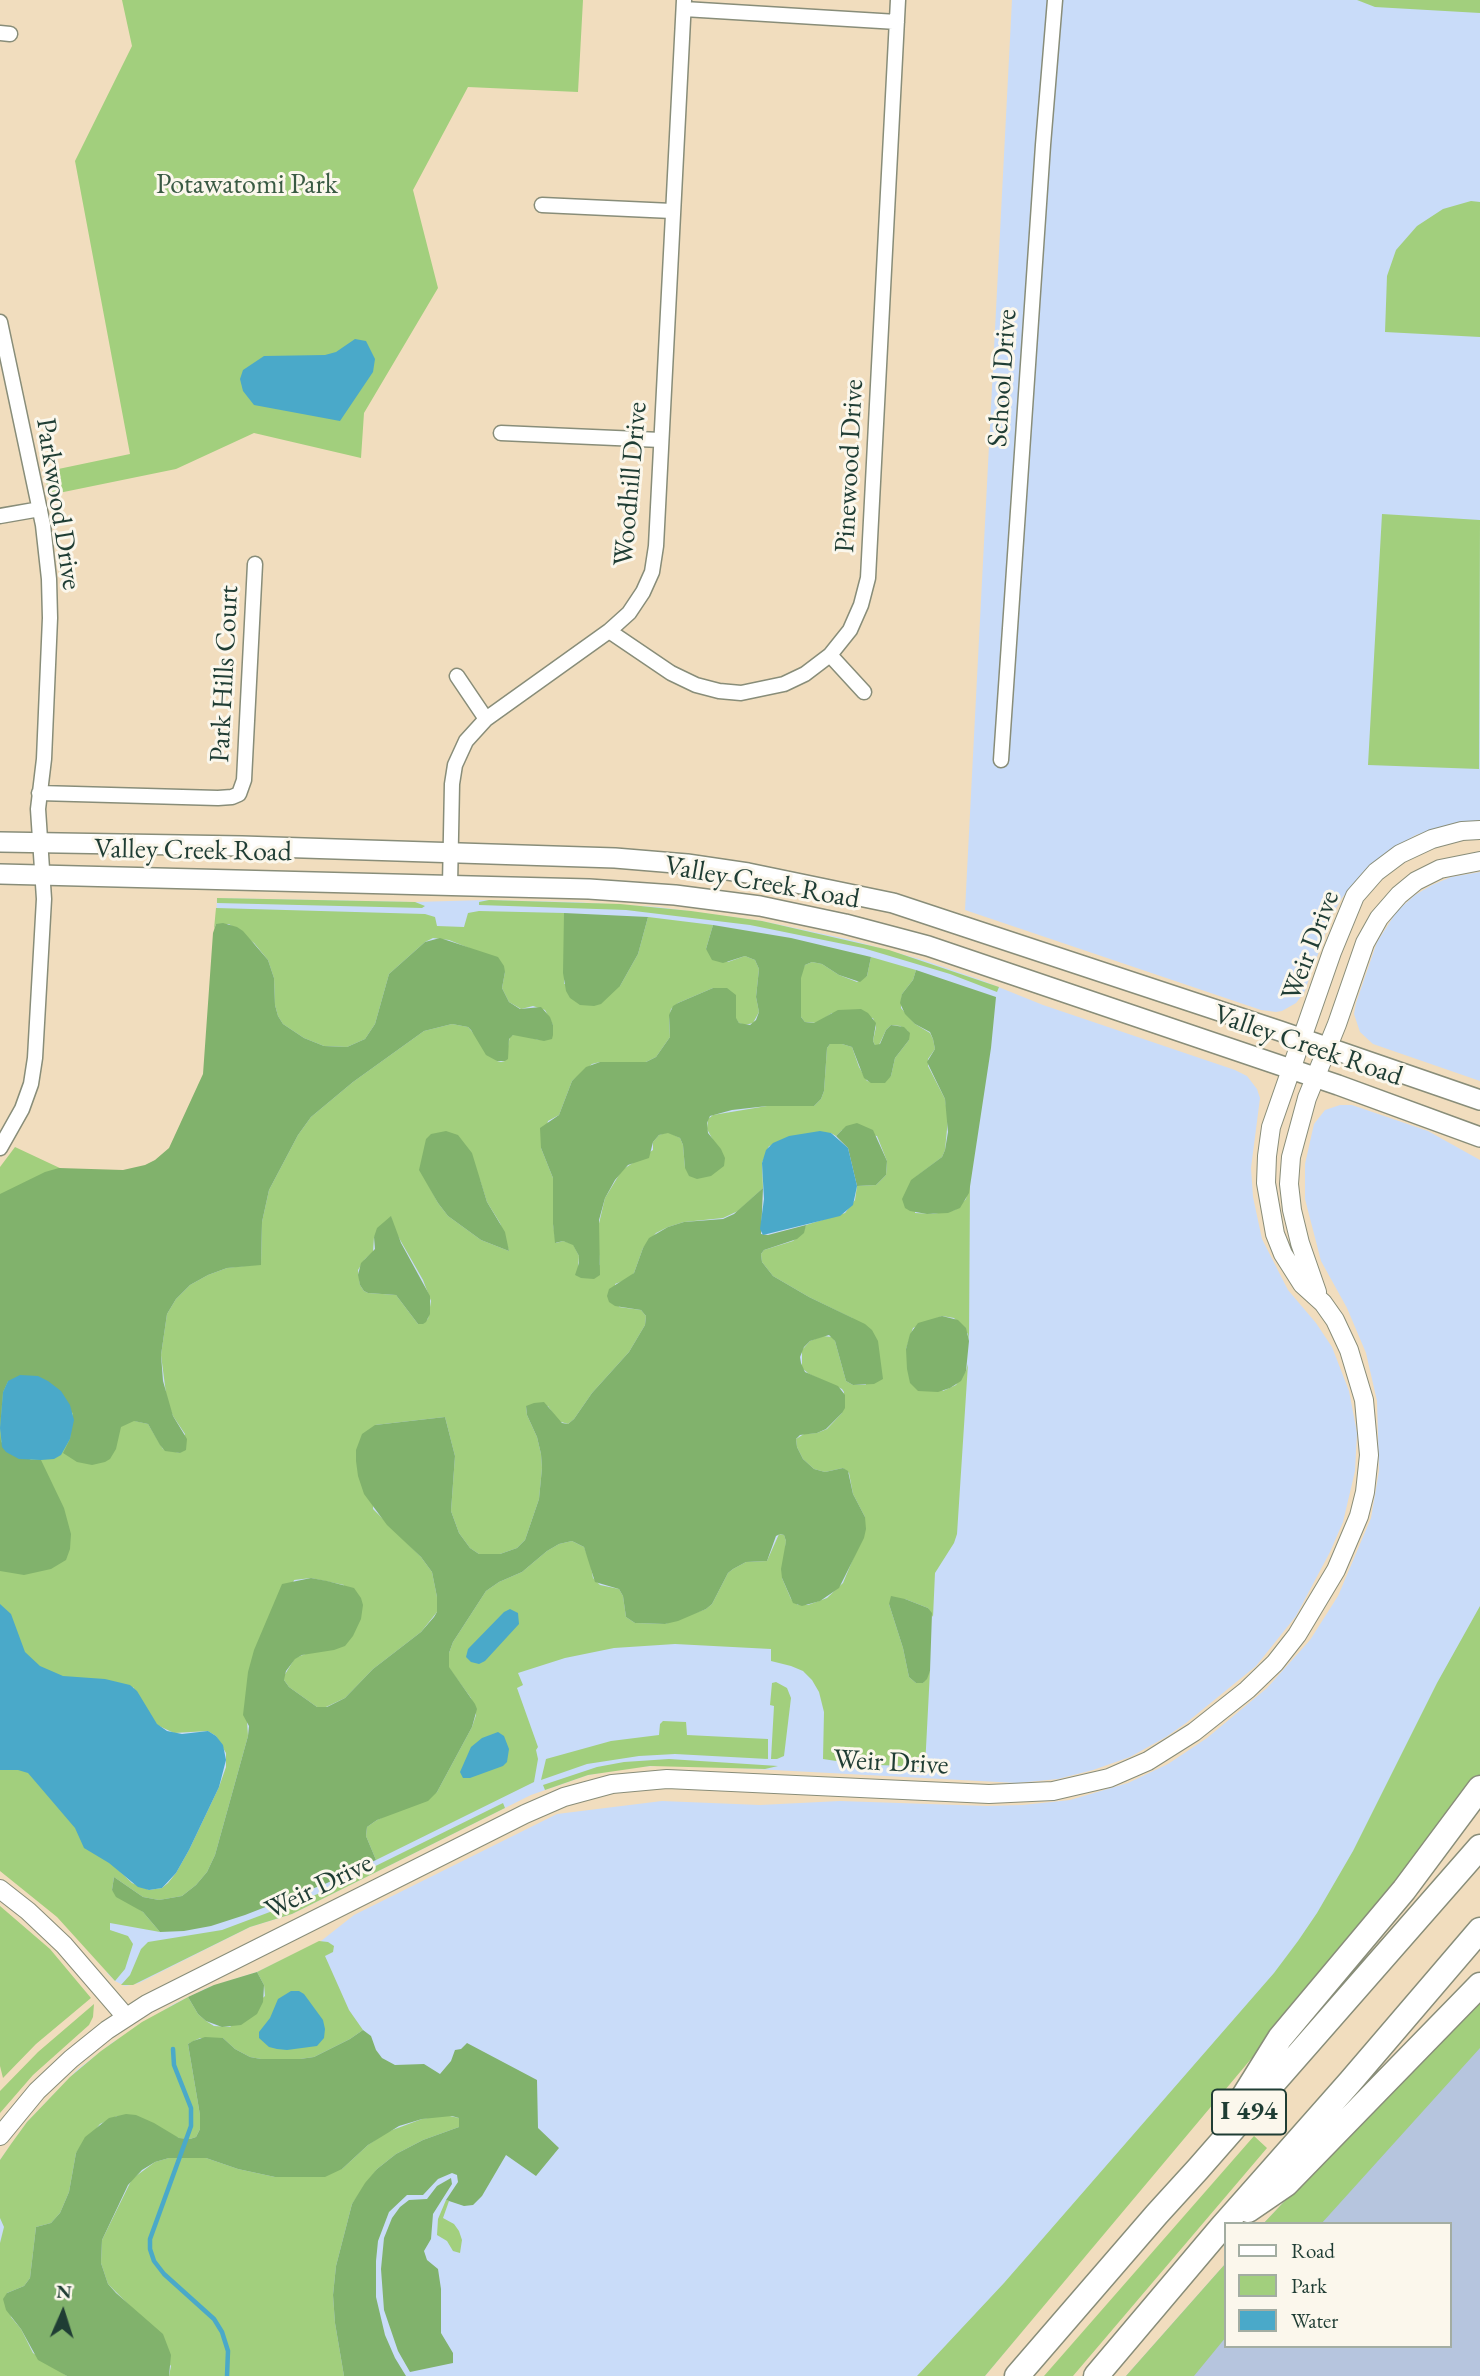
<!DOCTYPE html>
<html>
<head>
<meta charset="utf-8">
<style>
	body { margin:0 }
	#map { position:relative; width:1480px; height:2376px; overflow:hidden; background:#f1ddbe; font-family:"EB Garamond",serif }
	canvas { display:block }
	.legend { position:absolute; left:1224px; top:2222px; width:228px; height:126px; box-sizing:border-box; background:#fbf7ec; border:2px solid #a3ada2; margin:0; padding:9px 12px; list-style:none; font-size:21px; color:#1f3d34 }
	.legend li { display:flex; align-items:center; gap:14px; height:35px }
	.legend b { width:35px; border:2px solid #a3ada2 }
	.north { position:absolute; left:28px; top:2278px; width:70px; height:70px; -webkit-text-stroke:5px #fbf7ec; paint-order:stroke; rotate:3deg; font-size:19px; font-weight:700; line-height:28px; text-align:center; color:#1f3d34 }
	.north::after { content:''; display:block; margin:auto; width:24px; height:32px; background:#1f3d34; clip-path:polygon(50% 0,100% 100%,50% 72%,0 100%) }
</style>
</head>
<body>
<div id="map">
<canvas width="1480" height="2376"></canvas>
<ul class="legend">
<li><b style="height:9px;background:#fff"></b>Road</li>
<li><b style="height:19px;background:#a2cf7d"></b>Park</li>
<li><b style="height:19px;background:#4aa9c9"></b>Water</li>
</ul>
<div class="north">N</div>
</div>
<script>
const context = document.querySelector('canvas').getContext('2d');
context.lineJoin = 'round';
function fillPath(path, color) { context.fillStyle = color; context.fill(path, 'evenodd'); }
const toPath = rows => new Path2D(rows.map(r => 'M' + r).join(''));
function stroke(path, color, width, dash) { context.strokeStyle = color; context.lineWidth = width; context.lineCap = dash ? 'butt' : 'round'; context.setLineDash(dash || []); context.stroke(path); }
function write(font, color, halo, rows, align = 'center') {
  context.font = font + ' "EB Garamond",serif'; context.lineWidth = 6; context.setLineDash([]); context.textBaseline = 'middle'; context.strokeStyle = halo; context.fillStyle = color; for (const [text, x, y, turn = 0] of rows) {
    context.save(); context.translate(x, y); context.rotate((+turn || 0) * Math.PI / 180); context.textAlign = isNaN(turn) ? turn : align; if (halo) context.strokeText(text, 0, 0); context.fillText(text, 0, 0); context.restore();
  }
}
const built = toPath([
	[1012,0,1480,0,1480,820,1447,825,1416,835,1388,851,1363,872,1342,898,1332,915,1304,993,1296,1003,1282,1011,1276,1012,1261,1010,965,910],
	[1480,872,1480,1081,1373,1044,1360,1032,1354,1014,1356,1003,1377,942,1397,911,1415,895,1432,885,1451,877],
	[217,898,415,902,485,900,573,902,658,907,762,921,847,939,923,960,981,980,1043,1005,1235,1070,1247,1076,1257,1089,1260,1098,1251,1168,1253,1197,1262,1239,1288,1290,1316,1323,1332,1347,1349,1391,1357,1433,1355,1471,1343,1522,1330,1552,1296,1616,1256,1666,1186,1723,1166,1737,1130,1757,1093,1770,1058,1779,1017,1783,680,1765,632,1767,588,1775,531,1795,292,1914,250,1927,139,1983,125,1986,115,1981,107,1973,145,1208,209,1077],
	[1340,1105,1352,1105,1428,1131,1480,1160,1480,1776,985,2376,0,2376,0,2160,27,2122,77,2070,112,2043,174,2004,209,1987,257,1972,321,1941,354,1915,557,1814,662,1801,760,1805,840,1801,987,1806,1023,1805,1070,1800,1128,1783,1168,1764,1207,1738,1267,1688,1310,1640,1338,1596,1371,1518,1379,1471,1377,1401,1366,1353,1347,1308,1321,1261,1305,1199,1305,1164,1314,1124,1325,1110]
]);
const industrial = toPath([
	[1480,1994,1480,2376,1126,2376,1226,2263,1226,2346,1450,2346,1450,2224,1263,2224]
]);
const green = toPath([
	[122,0,583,0,578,92,468,87,413,190,438,288,364,413,361,458,254,433,176,469,49,495,44,472,130,454,75,161,132,46],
	[1357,0,1480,0,1480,13,1375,7],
	[1471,201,1480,202,1480,337,1385,332,1387,276,1396,250,1417,226,1443,209],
	[1382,514,1480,520,1479,769,1368,765],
	[217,898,415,902,425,906,422,908,217,903],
	[489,900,620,904,691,911,762,921,889,950,999,987,997,992,950,974,863,948,750,925,626,910,479,905,479,902],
	[216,908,425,914,435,917,437,926,464,927,468,913,479,911,564,913,564,984,620,986,638,954,648,917,713,925,706,949,728,962,745,956,755,960,759,969,756,997,759,1012,753,1023,745,1025,739,1023,713,988,678,1003,671,1009,669,1019,670,1037,656,1057,646,1062,600,1062,592,1064,572,1081,559,1115,548,1121,541,1148,553,1178,553,1224,556,1243,563,1241,573,1244,579,1256,578,1270,600,1265,597,1232,605,1198,622,1170,653,1150,653,1142,659,1135,668,1132,680,1138,683,1145,685,1168,713,1140,707,1129,708,1119,713,1115,767,1106,814,1106,821,1099,824,1091,827,1048,830,1044,842,1044,852,1047,859,1067,867,1081,880,1083,891,1076,895,1058,909,1040,908,1031,900,1026,891,1025,886,1030,879,1045,875,1045,873,1041,876,1027,873,1018,832,1013,817,1023,805,1022,801,1017,799,995,801,972,805,965,812,962,822,964,839,975,857,982,867,976,871,957,916,970,913,980,902,994,901,1008,915,1024,930,1033,933,1039,935,1049,928,1059,928,1066,945,1099,948,1119,945,1150,942,1157,917,1176,915,1213,933,1214,955,1210,966,1199,970,1183,969,1341,968,1334,954,1318,942,1316,913,1328,906,1349,943,1391,956,1385,966,1371,968,1364,957,1534,954,1543,935,1573,933,1617,928,1608,905,1599,889,1604,903,1648,909,1677,916,1683,923,1683,930,1671,925,1767,856,1764,823,1759,824,1712,819,1692,812,1680,803,1671,791,1666,771,1661,771,1649,675,1644,614,1648,565,1658,518,1673,523,1685,517,1688,538,1747,536,1750,538,1759,534,1782,376,1860,366,1836,367,1827,377,1820,437,1792,472,1727,476,1715,471,1698,449,1668,449,1653,453,1642,486,1591,499,1582,522,1572,547,1551,559,1544,572,1541,584,1547,590,1562,593,1578,600,1585,619,1589,623,1596,626,1617,635,1623,665,1624,706,1609,712,1604,728,1573,733,1569,746,1562,767,1561,779,1534,784,1535,786,1541,782,1578,791,1599,798,1605,808,1605,827,1598,843,1583,858,1547,865,1517,853,1494,849,1473,843,1468,825,1472,814,1469,803,1459,797,1447,796,1439,804,1434,817,1433,827,1429,842,1413,844,1392,842,1389,809,1374,802,1368,802,1350,810,1341,823,1336,832,1337,835,1341,846,1381,853,1385,866,1385,852,1318,809,1297,773,1276,762,1262,761,1254,764,1250,793,1241,803,1233,806,1225,845,1213,855,1200,857,1186,876,1185,886,1175,887,1161,877,1136,842,1130,836,1136,831,1133,769,1146,762,1163,763,1188,738,1211,723,1218,684,1222,668,1227,656,1233,643,1248,634,1273,628,1279,615,1284,619,1307,641,1310,646,1316,645,1325,629,1352,592,1393,574,1419,568,1424,558,1421,548,1406,526,1406,527,1415,537,1437,541,1454,542,1468,539,1499,525,1540,517,1548,500,1554,479,1554,470,1548,459,1533,451,1511,455,1456,445,1417,375,1425,373,1509,421,1557,432,1572,437,1597,437,1612,421,1632,373,1669,345,1698,326,1707,317,1707,289,1687,284,1680,284,1676,295,1658,308,1653,344,1585,311,1578,294,1580,247,1721,248,1736,215,1855,207,1872,196,1885,182,1896,159,1900,143,1897,114,1877,112,1890,143,1912,160,1932,110,1923,110,1930,128,1936,133,1944,125,1969,115,1981,57,1917,0,1871,0,1167,15,1147,145,1208,135,1421,148,1424,163,1449,180,1453,185,1434,173,1416,167,1401,161,1355,167,1314,176,1299,190,1285,208,1275,227,1268,261,1264,262,1222,269,1190,298,1135,311,1117,353,1082,424,1031,452,1024,468,1027,497,1061,501,1062,505,1061,510,1036,517,1034,539,1040,553,1025,545,1010,533,1006,521,1009,509,1002,502,988,505,972,469,948,449,940,433,938,425,942,389,974,375,1024,365,1039,347,1047,324,1046,304,1038,283,1024,278,1016,275,1005,274,978,268,960,254,943,229,924,216,924,214,929],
	[422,1173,480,1180,487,1202,500,1223,509,1251,481,1240,448,1216,438,1203],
	[391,1217,395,1231,423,1280,431,1301,428,1319,418,1324,396,1295,368,1293,364,1291,360,1285,358,1270,365,1259,373,1252,374,1237],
	[133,1687,157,1725,174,1733,208,1731,216,1736,226,1753,226,1767,219,1787,189,1850,176,1873,168,1883,162,1888,149,1890,132,1883,113,1865],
	[1480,1606,1480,1776,1376,1910,985,2376,917,2376,1004,2283,1274,1973,1298,1941,1317,1913,1353,1851,1437,1683],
	[776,1682,787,1688,791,1698,784,1756,777,1759,771,1759,774,1706,770,1705,772,1683],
	[663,1721,686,1722,687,1735,768,1739,768,1759,675,1754,639,1756,587,1764,541,1780,546,1759,611,1741,659,1735,660,1724],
	[669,1759,778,1766,765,1769,650,1766,588,1775,545,1790,543,1785,597,1767,624,1762],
	[503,1803,505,1808,292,1914,250,1927,133,1985,121,1985,130,1975,141,1949,148,1942,222,1930,323,1892],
	[0,1906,50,1949,91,1998,36,2044,3,2078,0,2066],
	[319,1941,328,1942,334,1946,333,1952,325,1956,349,2010,363,2030,350,2039,314,2057,300,2059,261,2059,250,2057,235,2049,223,2038,200,2038,188,2044,200,2115,200,2129,196,2137,190,2139,179,2138,117,2116,100,2124,76,2153,69,2192,60,2213,51,2223,36,2227,30,2278,24,2286,7,2293,11,2317,21,2329,33,2353,67,2376,0,2376,0,2243,4,2227,0,2218,0,2160,11,2144,27,2122,70,2077,101,2051,142,2022,188,1997,198,2014,206,2021,214,2026,230,2027,265,1996,264,1985,257,1972],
	[1480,1994,1480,2048,1321,2224,1263,2224],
	[94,2004,93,2017,89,2025,33,2075,0,2113,0,2091,38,2052],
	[445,2115,459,2118,459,2127,423,2140,396,2154,377,2169,352,2204,336,2266,333,2295,335,2323,344,2376,169,2376,171,2366,129,2305,108,2284,101,2263,102,2240,132,2179,155,2162,169,2158,187,2157,206,2158,238,2169,275,2177,342,2169,368,2145,387,2132,422,2119],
	[1254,2136,1267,2148,1073,2376,1044,2376],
	[446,2200,449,2201,443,2218,454,2224,459,2231,462,2240,460,2253,453,2251,447,2241,437,2235,438,2219],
	[1226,2263,1226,2337,1194,2376,1126,2376]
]);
const forest = toPath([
	[564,913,648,917,638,954,620,986,601,1004,594,1006,580,1005,570,998,566,991,563,973],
	[223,923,237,927,243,931,268,960,274,978,275,1005,278,1016,283,1024,304,1038,324,1046,347,1047,365,1039,375,1024,389,974,425,942,440,938,498,957,504,966,505,972,502,988,509,1002,520,1009,541,1007,550,1017,553,1025,553,1035,552,1039,544,1041,513,1035,509,1039,508,1059,505,1061,497,1061,486,1055,471,1030,468,1027,452,1024,424,1031,353,1082,311,1117,298,1135,269,1190,262,1222,261,1265,227,1268,208,1275,190,1285,176,1299,167,1314,161,1355,163,1381,173,1416,187,1439,186,1450,180,1453,165,1451,160,1445,148,1424,134,1421,121,1427,116,1449,110,1459,105,1462,92,1465,77,1462,63,1453,70,1439,73,1413,8,1381,3,1392,0,1428,0,1194,45,1172,59,1168,123,1170,145,1165,155,1160,169,1148,203,1074,213,933,216,924],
	[713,925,791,938,871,957,867,976,860,982,839,975,822,964,812,962,805,965,801,978,801,1017,805,1022,814,1023,838,1010,861,1009,868,1013,876,1023,873,1041,875,1045,880,1044,886,1030,891,1025,904,1027,910,1033,909,1040,895,1058,891,1076,885,1083,871,1083,864,1078,852,1047,842,1044,830,1044,827,1048,824,1091,821,1099,814,1106,767,1106,732,1110,710,1116,707,1123,708,1133,721,1149,725,1158,724,1166,711,1176,697,1179,689,1176,685,1168,683,1145,680,1138,668,1133,659,1135,653,1142,649,1158,628,1165,615,1180,605,1198,599,1220,600,1275,594,1279,581,1278,575,1275,579,1263,579,1256,573,1245,563,1241,555,1243,553,1224,553,1178,541,1148,540,1128,559,1115,572,1081,586,1067,600,1062,646,1062,656,1057,670,1037,669,1015,673,1006,678,1003,713,988,727,988,736,995,736,1018,739,1023,750,1025,756,1020,759,1012,756,997,759,969,755,960,745,956,723,963,712,960,706,949],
	[916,970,996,997,991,1048,969,1193,960,1208,948,1213,927,1214,910,1211,905,1208,902,1199,911,1180,942,1157,945,1150,948,1132,945,1099,927,1062,935,1049,933,1039,930,1032,915,1024,905,1014,900,1003,902,994,913,980],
	[857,1123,873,1130,887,1161,886,1175,876,1185,857,1186,848,1148,836,1136,846,1126],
	[446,1131,458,1135,472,1153,487,1202,505,1232,509,1251,481,1240,448,1216,438,1203,419,1170,426,1139,431,1134],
	[763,1188,761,1234,768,1235,806,1225,804,1233,797,1239,764,1250,761,1254,762,1262,773,1276,809,1297,865,1324,872,1330,878,1341,883,1379,874,1384,853,1385,846,1381,835,1341,829,1335,810,1341,804,1347,800,1357,801,1363,805,1372,838,1386,845,1395,845,1408,842,1413,826,1429,817,1433,800,1435,796,1439,797,1447,803,1459,814,1469,825,1472,843,1468,848,1471,853,1494,865,1517,866,1529,864,1538,839,1588,820,1601,802,1606,793,1603,782,1578,781,1569,786,1541,784,1535,780,1534,776,1536,767,1561,746,1562,733,1569,728,1573,712,1604,706,1609,678,1621,665,1624,635,1623,626,1617,623,1596,619,1589,595,1582,584,1547,572,1541,559,1544,547,1551,522,1572,499,1582,486,1591,453,1642,449,1653,449,1667,475,1704,477,1709,472,1727,437,1792,428,1801,377,1820,367,1827,366,1836,376,1860,327,1883,245,1915,211,1926,184,1931,160,1932,143,1912,116,1897,112,1890,114,1877,143,1897,159,1900,182,1896,196,1885,207,1872,215,1855,248,1736,249,1726,243,1715,248,1672,254,1650,282,1584,311,1578,327,1581,354,1588,361,1598,363,1605,361,1619,353,1636,345,1646,334,1650,302,1655,295,1659,286,1671,284,1680,289,1687,317,1707,327,1707,345,1698,373,1669,421,1632,434,1617,437,1612,437,1597,432,1572,421,1557,387,1525,364,1494,358,1476,356,1461,356,1450,362,1434,375,1425,445,1417,455,1456,451,1511,459,1533,470,1548,479,1554,500,1554,517,1548,525,1540,539,1499,542,1468,541,1454,537,1437,527,1415,526,1406,534,1403,544,1402,562,1423,568,1424,574,1419,592,1393,629,1352,645,1325,646,1316,641,1310,615,1306,609,1302,607,1296,609,1289,634,1273,643,1248,649,1238,668,1227,684,1222,723,1219,734,1214],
	[391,1216,401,1243,430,1296,430,1314,426,1322,423,1324,418,1324,396,1295,368,1293,364,1291,360,1285,358,1275,361,1263,375,1249,374,1237,377,1228],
	[942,1316,958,1320,966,1328,969,1341,966,1371,961,1381,950,1388,938,1392,918,1391,910,1383,907,1369,906,1349,910,1334,918,1323],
	[0,1433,1,1442,31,1460,41,1460,64,1508,71,1534,70,1549,66,1560,51,1569,24,1575,0,1571],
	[891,1596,905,1599,928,1608,932,1613,930,1671,927,1679,923,1683,916,1683,909,1677,903,1648,889,1604],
	[257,1972,264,1985,263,2002,257,2014,241,2025,222,2027,206,2021,198,2014,188,1997,214,1985],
	[363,2030,371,2036,376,2050,382,2058,395,2065,424,2064,440,2074,451,2061,455,2050,461,2049,467,2043,537,2080,538,2128,559,2148,536,2176,506,2155,482,2196,473,2205,464,2206,446,2200,458,2182,457,2175,452,2173,438,2179,423,2195,407,2195,389,2212,378,2241,376,2261,376,2297,385,2335,395,2358,406,2376,344,2376,335,2323,333,2295,336,2266,352,2204,365,2183,377,2169,396,2154,423,2140,459,2127,459,2118,452,2116,422,2119,399,2126,368,2145,342,2169,325,2177,275,2177,238,2169,206,2158,169,2158,155,2162,142,2170,128,2185,102,2240,101,2263,108,2284,116,2293,163,2334,171,2355,169,2376,67,2376,38,2360,21,2329,6,2310,3,2299,7,2293,24,2286,30,2278,36,2227,51,2223,60,2213,69,2192,76,2153,85,2137,109,2118,126,2114,136,2115,154,2123,179,2138,190,2139,196,2137,200,2129,200,2115,188,2044,193,2041,205,2037,223,2038,235,2049,250,2057,261,2059,300,2059,314,2057,350,2039],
	[451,2178,452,2184,433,2214,431,2239,424,2251,427,2260,438,2269,441,2289,441,2333,453,2353,453,2363,410,2372,398,2351,384,2310,381,2269,384,2238,392,2218,400,2207,409,2200,427,2199,437,2186]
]);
const water = toPath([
	[355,339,366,341,375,359,373,372,340,421,254,405,243,391,240,379,243,370,264,356,325,355,336,352],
	[820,1131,831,1133,848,1148,857,1186,853,1205,840,1216,763,1235,760,1229,764,1199,762,1163,766,1150,773,1143,789,1136],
	[20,1375,38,1376,48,1381,61,1391,70,1405,74,1420,70,1439,61,1455,54,1459,41,1460,19,1459,6,1452,2,1447,0,1428,3,1392,8,1381],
	[0,1604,11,1614,25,1652,40,1666,63,1676,105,1679,130,1685,137,1691,157,1724,167,1731,182,1734,208,1731,216,1736,223,1745,226,1760,219,1787,189,1850,176,1873,162,1888,149,1890,138,1887,109,1863,84,1848,75,1828,28,1773,18,1770,0,1770],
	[510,1609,518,1613,519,1624,485,1661,479,1664,471,1662,466,1657,468,1649,504,1612],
	[498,1732,504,1736,509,1749,507,1762,503,1766,470,1778,463,1778,460,1772,471,1747,482,1738],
	[291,1991,299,1991,304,1994,323,2020,325,2029,324,2038,317,2046,287,2050,277,2049,269,2047,259,2038,259,2032,270,2018,278,1999]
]);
const stream = toPath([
	[173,2049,174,2065,191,2108,191,2126,150,2239,150,2249,154,2261,164,2274,214,2319,222,2332,228,2351,227,2376]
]);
const minor = toPath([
	[684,9,897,22],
	[0,33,10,34],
	[542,205,672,211],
	[0,322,43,525,49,579,50,618,44,759,38,809,44,899,35,1058,31,1084,22,1109,0,1148],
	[501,433,661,440],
	[0,516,40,509],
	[609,631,671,673,696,685,719,691,741,693,784,684,805,674,830,655,850,630,861,605,868,578,898,0],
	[830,655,864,692],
	[457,676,486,719],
	[1001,760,1043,145,1055,0],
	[39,793,218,798,232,797,239,794,244,780,255,564],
	[450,885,452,784,455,765,466,741,486,719,609,631,629,613,643,592,652,572,656,546,684,0]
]);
const tertiary = toPath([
	[1317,1292,1300,1243,1292,1210,1289,1184,1291,1157,1307,1098,1337,1024,1365,943,1379,918,1399,895,1416,881,1440,869,1480,861],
	[0,1889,28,1911,64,1945,126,2017],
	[0,2136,37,2091,71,2059,107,2030,147,2004,525,1814,564,1797,612,1784,667,1779,989,1794,1053,1791,1109,1778,1148,1761,1194,1732,1247,1690,1275,1663,1297,1635,1336,1570,1359,1516,1365,1492,1369,1455,1364,1400,1349,1350,1335,1320,1323,1303,1302,1284,1283,1254,1275,1234,1266,1183,1267,1156,1271,1127,1332,952,1355,896,1376,872,1400,854,1432,839,1462,831,1480,830]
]);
const secondary = toPath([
	[0,842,242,846,615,858,687,864,748,873,893,903,1280,1031,1480,1100],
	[0,874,589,889,675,895,760,906,845,924,928,946,1338,1085,1480,1137]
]);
const motorway = toPath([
	[1237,2107,1280,2038,1404,1890,1480,1788],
	[1248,2210,1286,2184,1480,1985],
	[1017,2376,1157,2214,1198,2169,1480,1847],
	[1096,2376,1221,2228,1350,2082,1480,1930]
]);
const shields = [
	[1249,2112,74]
];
const shieldNames = [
	["I 494",1249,2112]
];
const parkNames = [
	["Potawatomi Park",247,185]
];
const streetNames = [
	["School Drive",1003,378,-86],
	["Pinewood Drive",850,466,-87],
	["Woodhill Drive",631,484,-85],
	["Parkwood Drive",58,504,81],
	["Park Hills Court",225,674,-87],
	["Valley Creek Road",193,851,1],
	["Valley Creek Road",762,883,10],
	["Weir Drive",1311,946,-69],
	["Valley Creek Road",1308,1046,19],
	["Weir Drive",891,1763,3],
	["Weir Drive",319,1887,-26]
];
fillPath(built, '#c9dcf9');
fillPath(industrial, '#b6c5de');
fillPath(green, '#a2cf7d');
fillPath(forest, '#81b26c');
fillPath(water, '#4aa9c9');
stroke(stream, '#4aa9c9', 4.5);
stroke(minor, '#888d79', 17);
stroke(tertiary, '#888d79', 20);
stroke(secondary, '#888d79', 22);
stroke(motorway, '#888d79', 27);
stroke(minor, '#fff', 14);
stroke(tertiary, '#fff', 18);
stroke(secondary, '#fff', 19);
stroke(motorway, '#fff', 24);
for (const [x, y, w] of shields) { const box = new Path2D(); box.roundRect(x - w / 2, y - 22.5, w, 45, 5); context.fillStyle = '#fbf7ec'; context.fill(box); stroke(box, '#1f3d34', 2); }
write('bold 26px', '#1f3d34', null, shieldNames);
write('28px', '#395a43', '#fbf7ec', parkNames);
write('28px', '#1f3d34', '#fbf7ec', streetNames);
</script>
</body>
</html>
